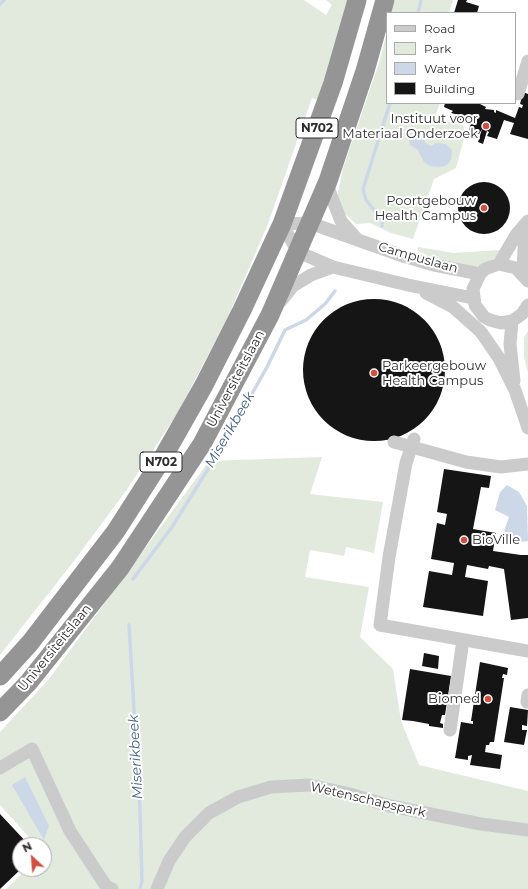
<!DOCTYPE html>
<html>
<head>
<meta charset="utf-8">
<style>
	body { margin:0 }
	#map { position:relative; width:528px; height:889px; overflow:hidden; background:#fff; font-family:Montserrat,sans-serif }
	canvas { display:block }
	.legend { position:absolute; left:386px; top:12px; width:130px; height:92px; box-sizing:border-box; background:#fff; border:1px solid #ababab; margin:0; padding:5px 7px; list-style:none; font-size:12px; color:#2e2e2e }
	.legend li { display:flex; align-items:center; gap:8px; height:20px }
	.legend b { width:20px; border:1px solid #ababab }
	.north { position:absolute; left:12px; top:837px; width:40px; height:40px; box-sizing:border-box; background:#fff; border:1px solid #ababab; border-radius:50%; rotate:334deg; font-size:11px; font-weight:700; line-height:16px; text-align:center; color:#2e2e2e }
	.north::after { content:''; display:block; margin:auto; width:14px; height:18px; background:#d24f43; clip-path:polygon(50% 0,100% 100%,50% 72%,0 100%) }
</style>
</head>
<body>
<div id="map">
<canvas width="528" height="889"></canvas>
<ul class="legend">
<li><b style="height:5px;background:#cbcbcb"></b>Road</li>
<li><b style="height:11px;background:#e2eadd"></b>Park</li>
<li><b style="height:11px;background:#ccd8e8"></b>Water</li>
<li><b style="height:11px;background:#151515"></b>Building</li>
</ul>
<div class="north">N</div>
</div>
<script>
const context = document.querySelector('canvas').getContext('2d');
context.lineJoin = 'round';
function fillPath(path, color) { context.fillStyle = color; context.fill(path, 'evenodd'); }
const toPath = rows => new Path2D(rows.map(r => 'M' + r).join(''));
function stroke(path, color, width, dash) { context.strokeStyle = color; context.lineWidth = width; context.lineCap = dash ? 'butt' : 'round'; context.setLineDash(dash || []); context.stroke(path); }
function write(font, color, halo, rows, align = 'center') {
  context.font = font + ' Montserrat,sans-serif'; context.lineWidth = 4; context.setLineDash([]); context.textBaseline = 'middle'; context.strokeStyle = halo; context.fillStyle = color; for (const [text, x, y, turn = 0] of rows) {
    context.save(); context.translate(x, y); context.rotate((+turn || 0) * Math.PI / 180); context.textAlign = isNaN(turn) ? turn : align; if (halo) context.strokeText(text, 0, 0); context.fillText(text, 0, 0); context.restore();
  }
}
const green = toPath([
	[0,0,304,0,326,15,332,5,326,0,350,0,319,100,312,98,268,224,228,317,177,414,126,491,74,561,0,655],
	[395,0,453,0,449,13,391,13],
	[387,31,387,103,440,103,435,117,464,126,463,142,456,168,434,179,413,239,391,233,370,223,356,224,343,212,338,201,338,192,343,168,380,60],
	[418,247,454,253,500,250,496,257,481,266,472,268,451,264,432,258,417,250],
	[528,331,528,373,524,357,524,338],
	[322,457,310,494,383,502,374,553,346,547,344,556,310,550,305,577,369,587,360,637,393,669,401,721,419,765,528,791,528,889,6,889,27,869,44,869,44,845,36,845,0,805,0,732,49,679,209,461]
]);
const water = toPath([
	[411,137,420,137,427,144,431,146,436,143,446,144,452,150,451,160,447,165,441,167,430,166,424,162,418,150,410,145,409,140],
	[507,485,519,492,527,506,528,541,522,542,515,540,504,531,509,517,495,510,500,492],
	[25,777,49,826,44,840,12,785]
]);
const stream = toPath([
	[0,4,4,0],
	[418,13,421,0],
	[382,226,383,221,366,200,363,189,390,103],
	[133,579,172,527,226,440,267,367,285,330,306,320,325,304,335,291],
	[129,625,140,810,142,881,140,889]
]);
const building = toPath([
	[458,0,467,0,466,2,479,6,477,13,454,13],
	[523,92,528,94,528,139,510,134,514,123,504,120,497,139,487,136,489,132,487,131,483,144,478,142,482,129,479,134,469,130,473,116,471,116,470,119,467,118,466,123,453,120,455,114,451,113,453,111,444,107,445,103,478,103,486,107,485,109,494,110,494,112,496,113,496,110,515,118,519,107,522,108,523,105,520,104],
	'458 208a26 26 0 1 1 52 0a26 26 0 1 1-52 0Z',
	'303 370a71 71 0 1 1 142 0a71 71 0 1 1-142 0Z',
	[444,469,491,476,489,488,481,487,473,529,496,533,493,551,521,555,528,555,528,618,511,620,504,569,489,566,488,569,467,565,465,577,488,581,483,616,423,607,429,571,452,575,454,563,431,559,437,523,445,525,447,514,437,512],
	[424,653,439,656,438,669,422,666],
	[480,662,508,668,507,675,503,674,502,678,504,678,494,742,490,742,489,745,486,745,485,752,502,755,500,769,470,765,472,755,468,756,468,760,455,758,461,722,473,724,473,721,471,721],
	[410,669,451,676,445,715,442,715,440,723,443,724,443,728,429,726,429,724,413,721,402,720],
	[510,707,528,710,527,726,522,725,522,730,527,730,524,745,504,742],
	[0,814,29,845,20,845,20,870,0,889]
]);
const minor = toPath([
	[518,94,528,61],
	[328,182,330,193,341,221,356,238],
	[499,264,516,235,528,221],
	[523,273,525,226],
	[528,281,516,268,499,264,485,269,480,274,473,289,475,305,484,317,490,320,501,323,512,321,522,314,528,305],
	[426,293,453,307,481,332,499,358,515,390,528,428],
	[473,298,408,285,333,267,298,252,282,224,310,223,403,256,434,265,480,274],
	[281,301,293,286,311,275,333,267],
	[512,321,510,344,514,381],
	[414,439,406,463,389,557,380,625,528,651],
	[394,442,466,462,501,467,528,464],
	[527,702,528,695],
	[450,730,463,640],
	[0,768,32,749,70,831,106,886,112,889],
	[157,889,169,861,185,837,209,813,238,797,271,787,309,785,350,794,390,806,481,824,528,830]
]);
const highway = toPath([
	[0,676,30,643,116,531,162,459,204,385,242,310,282,224,333,83,357,0],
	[0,712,28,683,120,568,202,444,270,315,328,181,365,71,385,0]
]);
const markers = [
	[486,126,4,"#d24f43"],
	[484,208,4,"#d24f43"],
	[374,373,4,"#d24f43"],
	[464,540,4,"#d24f43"],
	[488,699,4,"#d24f43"]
];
const shields = [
	[317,128,42],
	[161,462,42]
];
const shieldNames = [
	["N702",317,128],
	["N702",161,462]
];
const poiNames = [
	["Instituut voor",478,119],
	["Materiaal Onderzoek",478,134],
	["Poortgebouw",476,201],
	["Health Campus",476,216],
	["Parkeergebouw",382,366,"left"],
	["Health Campus",382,381,"left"],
	["BioVille",472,540,"left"],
	["Biomed",480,699]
];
const streetNames = [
	["Campuslaan",418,258,16],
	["Universiteitslaan",236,379,-62],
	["Universiteitslaan",55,648,-51],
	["Wetenschapspark",368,800,13]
];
const waterNames = [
	["Miserikbeek",230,430,-60],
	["Miserikbeek",136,757,-93]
];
fillPath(green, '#e2eadd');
fillPath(water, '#ccd8e8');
stroke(stream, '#ccd8e8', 3.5);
fillPath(building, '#151515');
stroke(minor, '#cbcbcb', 13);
stroke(highway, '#959595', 19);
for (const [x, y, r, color] of markers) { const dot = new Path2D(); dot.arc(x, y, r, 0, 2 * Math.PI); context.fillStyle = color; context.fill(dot); stroke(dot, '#fff', 1.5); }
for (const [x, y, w] of shields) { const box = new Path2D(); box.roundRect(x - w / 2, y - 10, w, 20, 3); context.fillStyle = '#fff'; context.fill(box); stroke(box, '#2e2e2e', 1); }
write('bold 12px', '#2e2e2e', null, shieldNames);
write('13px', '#2e2e2e', '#fff', poiNames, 'right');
write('13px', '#2e2e2e', '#fff', streetNames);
write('italic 14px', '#456388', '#fff', waterNames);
</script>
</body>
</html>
